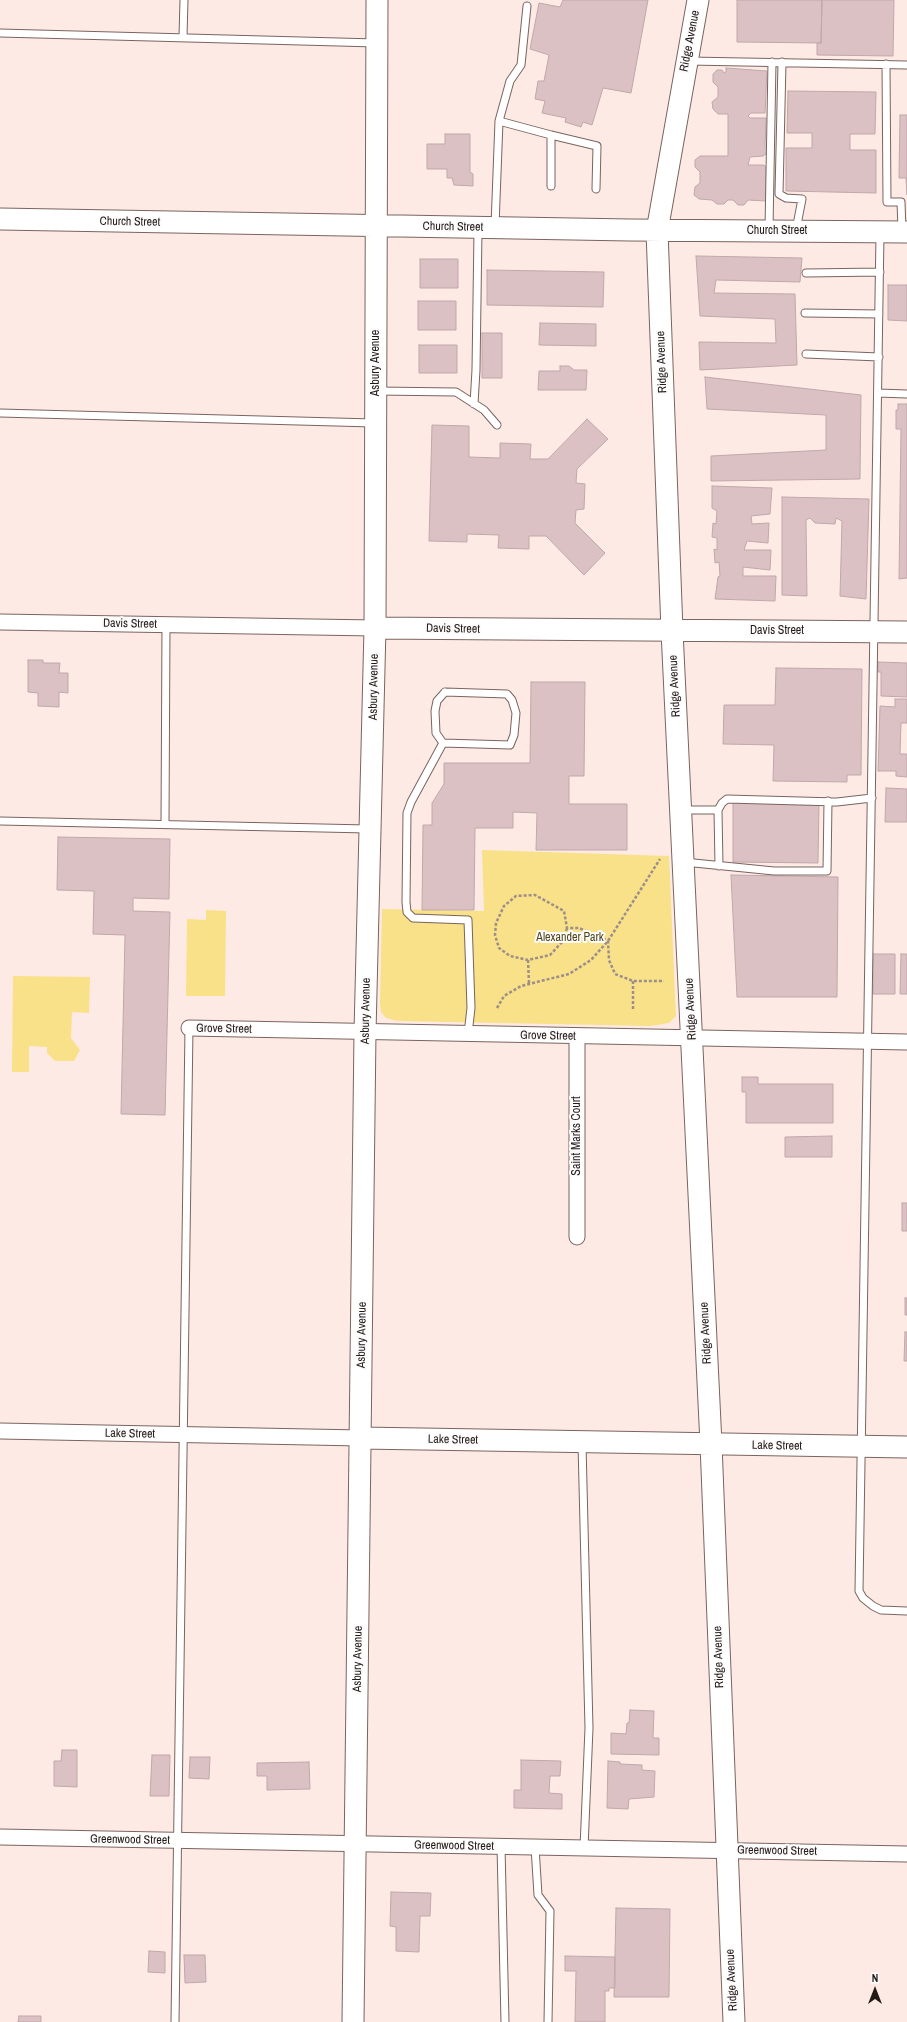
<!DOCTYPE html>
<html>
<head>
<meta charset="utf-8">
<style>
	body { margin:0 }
	#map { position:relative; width:907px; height:2022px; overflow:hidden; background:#feeae4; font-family:"Archivo Narrow",sans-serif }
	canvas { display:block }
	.north { position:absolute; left:855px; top:1970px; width:40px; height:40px; -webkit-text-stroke:3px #fcfcfc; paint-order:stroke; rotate:0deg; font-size:11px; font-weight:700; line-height:16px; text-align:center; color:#231a18 }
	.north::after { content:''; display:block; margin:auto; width:14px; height:18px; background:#231a18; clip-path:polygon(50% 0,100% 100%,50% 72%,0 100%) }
</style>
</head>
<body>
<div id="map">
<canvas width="907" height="2022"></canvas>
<div class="north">N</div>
</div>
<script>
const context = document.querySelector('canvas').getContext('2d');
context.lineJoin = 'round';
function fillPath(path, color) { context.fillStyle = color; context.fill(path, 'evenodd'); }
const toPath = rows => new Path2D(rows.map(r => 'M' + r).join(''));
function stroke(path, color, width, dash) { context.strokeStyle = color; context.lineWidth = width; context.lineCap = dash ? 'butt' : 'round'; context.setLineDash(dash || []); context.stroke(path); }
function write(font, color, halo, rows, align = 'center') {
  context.font = font + ' "Archivo Narrow",sans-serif'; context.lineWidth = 4; context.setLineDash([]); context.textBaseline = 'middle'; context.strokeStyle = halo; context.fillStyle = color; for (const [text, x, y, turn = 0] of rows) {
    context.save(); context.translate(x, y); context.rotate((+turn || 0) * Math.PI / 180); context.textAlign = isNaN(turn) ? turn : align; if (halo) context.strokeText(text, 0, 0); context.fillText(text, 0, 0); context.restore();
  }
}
const green = toPath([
	[482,850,669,856,676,1016,669,1023,651,1026,397,1021,386,1018,381,1012,380,1004,382,909,484,911],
	[206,910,226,911,225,996,186,996,187,919,206,920],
	[13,976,90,977,89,1013,72,1012,71,1038,80,1050,74,1061,55,1061,47,1053,47,1047,29,1046,29,1072,12,1072]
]);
const building = toPath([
	[563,0,648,0,631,93,603,88,592,125,583,122,581,127,565,122,566,118,542,113,545,101,535,99,538,81,544,81,549,55,530,49,539,3,560,7,563,0],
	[737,0,822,0,821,43,737,42,737,0],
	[822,0,894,0,893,56,817,55,817,43,821,43,822,0],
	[726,68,767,71,765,113,751,113,748,116,750,118,766,118,765,147,767,149,766,154,763,156,750,157,748,165,764,165,766,167,766,201,748,200,744,205,738,205,733,200,728,200,724,204,717,204,712,200,699,199,694,195,695,187,700,183,700,172,695,167,695,160,700,156,728,156,728,114,718,114,713,109,712,102,718,97,718,87,713,82,713,74,717,70,722,70,724,73,726,72,726,68],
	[788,91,876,92,875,134,850,134,850,150,876,150,876,193,786,191,786,148,812,148,812,133,787,133,788,91],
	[900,115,907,115,907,195,906,178,899,178,900,115],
	[445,134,470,134,470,172,473,174,473,186,454,185,452,178,447,178,447,169,427,169,427,144,445,144,445,134],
	[696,256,802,258,800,282,716,280,714,293,795,294,797,365,700,370,699,342,776,343,775,319,700,316,696,256],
	[420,259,458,259,458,288,420,288,420,259],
	[487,270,604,272,603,307,487,305,487,270],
	[888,285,907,285,907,321,888,320,888,285],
	[418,301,456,301,456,330,418,330,418,301],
	[540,323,596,324,596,346,539,345,540,323],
	[482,333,502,333,502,378,482,378,482,333],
	[419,345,457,345,457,373,419,373,419,345],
	[560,366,569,366,574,370,587,370,586,390,538,390,539,371,560,371,560,366],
	[705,377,861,395,860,479,711,481,711,456,826,450,826,415,707,409,705,377],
	[898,404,907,404,907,578,899,579,901,429,896,429,896,410,898,410,898,404],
	[587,419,608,439,577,469,576,483,585,484,584,509,576,510,575,523,605,553,584,575,546,536,529,536,529,549,498,548,499,535,467,534,467,542,429,541,432,425,469,426,469,457,500,458,500,443,531,444,530,459,548,459,587,419],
	[712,486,772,488,770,514,751,516,752,524,769,523,768,543,747,541,744,550,771,550,770,570,743,567,743,576,776,576,775,601,715,599,718,577,720,576,719,562,715,563,714,549,717,550,717,538,712,537,713,523,716,524,717,511,712,508,712,486],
	[782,497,869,499,866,599,840,596,842,521,836,518,835,524,815,523,810,518,806,520,807,596,782,595,782,497],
	[28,660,43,660,43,663,60,663,59,673,68,673,68,693,59,692,59,707,38,706,38,693,28,692,28,660],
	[878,662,907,663,907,697,881,696,881,672,878,672,878,662],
	[776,668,862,669,861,775,847,775,847,782,773,781,774,745,723,744,724,705,775,705,776,668],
	[531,682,585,682,584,776,569,776,569,804,627,804,627,850,536,850,537,813,513,812,513,828,475,828,474,910,422,910,423,825,432,825,432,803,444,784,444,763,530,763,531,682],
	[895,699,907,699,907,723,901,723,900,754,907,754,907,777,896,776,896,771,878,771,880,706,895,707,895,699],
	[886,788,907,789,907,822,885,822,886,788],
	[733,802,819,803,818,863,733,862,733,802],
	[58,837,170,839,169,899,133,898,133,911,170,912,165,1115,121,1114,125,935,93,934,94,891,57,890,58,837],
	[731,875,838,877,837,997,737,997,731,875],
	[873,954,895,954,895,994,873,994,873,954],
	[901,954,907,954,907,994,900,994,901,954],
	[742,1077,758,1077,758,1084,833,1084,833,1123,746,1123,746,1092,742,1092,742,1077],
	[832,1136,832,1157,785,1157,785,1137,832,1136],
	[902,1203,907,1203,907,1231,902,1231,902,1203],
	[905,1298,907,1298,907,1315,905,1315,905,1298],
	[905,1332,907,1332,907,1361,904,1361,905,1332],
	[630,1710,654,1711,653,1738,659,1738,659,1755,611,1754,611,1733,626,1734,627,1723,629,1723,630,1710],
	[62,1750,77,1750,77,1787,54,1786,54,1761,61,1761,62,1750],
	[152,1755,170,1755,169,1796,150,1796,152,1755],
	[190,1757,210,1757,209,1779,189,1778,190,1757],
	[521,1760,561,1761,560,1776,550,1776,549,1793,562,1794,562,1809,514,1808,514,1790,521,1790,521,1760],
	[608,1761,620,1762,620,1764,642,1765,642,1770,655,1771,654,1797,629,1799,628,1809,607,1808,608,1761],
	[309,1762,310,1789,267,1790,267,1776,257,1776,257,1763,309,1762],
	[391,1892,431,1893,430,1916,420,1916,419,1952,396,1951,396,1927,390,1926,391,1892],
	[616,1908,670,1909,669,1997,614,1997,616,1908],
	[149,1951,165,1952,165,1973,148,1972,149,1951],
	[184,1955,205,1955,206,1982,185,1983,184,1955],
	[565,1956,615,1957,615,1988,609,1988,609,1991,605,1991,605,2022,575,2022,576,1971,565,1971,565,1956],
	[19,2016,41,2016,41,2022,18,2022,19,2016]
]);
const path = toPath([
	[567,928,563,941,550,955,528,960,510,956,499,948,495,935,496,923,504,906,516,896,535,895,564,911,567,928,579,928,608,941,609,960,615,974,633,981,664,981],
	[528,960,529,984],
	[633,981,633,1010],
	[497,1008,504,996,521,986,569,974,591,960,608,941,660,859]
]);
const lane = toPath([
	[0,33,376,43],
	[183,37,184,0],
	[689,61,907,65],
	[782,62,779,194,786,198,802,199,796,230],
	[886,64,887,202,901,202,902,230],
	[499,121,551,135,551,186],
	[551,135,597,146,596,189],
	[495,226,499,121,510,81,521,65,527,6],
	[769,229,772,62],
	[880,234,859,1591,863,1598,873,1606,881,1610,907,1611],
	[806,273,880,272],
	[805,313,879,314],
	[806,354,879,357],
	[378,391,456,392,484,410,497,425],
	[878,393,907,394],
	[474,404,476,370,478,230],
	[0,413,373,423],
	[445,692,507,694,512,700,516,713,514,735,510,745,443,743,436,733,435,711,437,701,445,692],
	[443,743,411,802,407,813,406,902,407,912,413,918,468,920,471,1008,468,1034],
	[682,810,718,810,722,803,727,799,837,802,872,798],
	[718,810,719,866],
	[0,821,368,829],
	[165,824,166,625],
	[684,862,774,871,827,871,828,801],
	[582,1444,589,1728,584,1848],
	[501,1846,505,2022],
	[535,1847,538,1895,550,1911,548,2022],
	[175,2022,189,1028]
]);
const street = toPath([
	[0,622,375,628],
	[189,1028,907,1042],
	[577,1237,577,1036],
	[0,1431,361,1438],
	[0,1837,907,1854]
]);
const secondary = toPath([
	[698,0,657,231,672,631,711,1444,734,2022],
	[0,219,630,230,907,232],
	[375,628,907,632],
	[361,1438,907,1447],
	[353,2022,365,1032,375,628,377,0]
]);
const streetNames = [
	["Ridge Avenue",690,41,-79],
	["Church Street",130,222,1],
	["Church Street",453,227,1],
	["Church Street",777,231],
	["Ridge Avenue",662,362,-92],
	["Asbury Avenue",376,363,-90],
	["Davis Street",130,624,1],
	["Davis Street",453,629,1],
	["Davis Street",777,631],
	["Ridge Avenue",675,686,-93],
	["Asbury Avenue",374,687,-89],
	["Ridge Avenue",691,1009,-93],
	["Asbury Avenue",366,1011,-89],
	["Grove Street",224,1029,1],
	["Grove Street",548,1036,1],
	["Saint Marks Court",577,1136,-90],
	["Ridge Avenue",706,1333,-93],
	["Asbury Avenue",362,1335,-89],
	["Lake Street",130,1434,1],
	["Lake Street",453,1440,1],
	["Lake Street",777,1446,1],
	["Ridge Avenue",719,1657,-92],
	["Asbury Avenue",358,1659,-89],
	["Greenwood Street",130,1840,1],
	["Greenwood Street",454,1846,1],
	["Greenwood Street",777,1851,1],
	["Ridge Avenue",732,1980,-93]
];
const parkNames = [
	["Alexander Park",570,938]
];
fillPath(green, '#f8e188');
fillPath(building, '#dbc1c4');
stroke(building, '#c0a7aa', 1);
stroke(lane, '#79645e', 9);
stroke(street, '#79645e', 17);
stroke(secondary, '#79645e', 23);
stroke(path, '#9d8e8a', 2.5, [3, 2]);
stroke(lane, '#fff', 7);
stroke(street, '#fff', 15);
stroke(secondary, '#fff', 21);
write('12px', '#231a18', '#fcfcfc', streetNames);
write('12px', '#4f451b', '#fcfcfc', parkNames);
</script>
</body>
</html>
